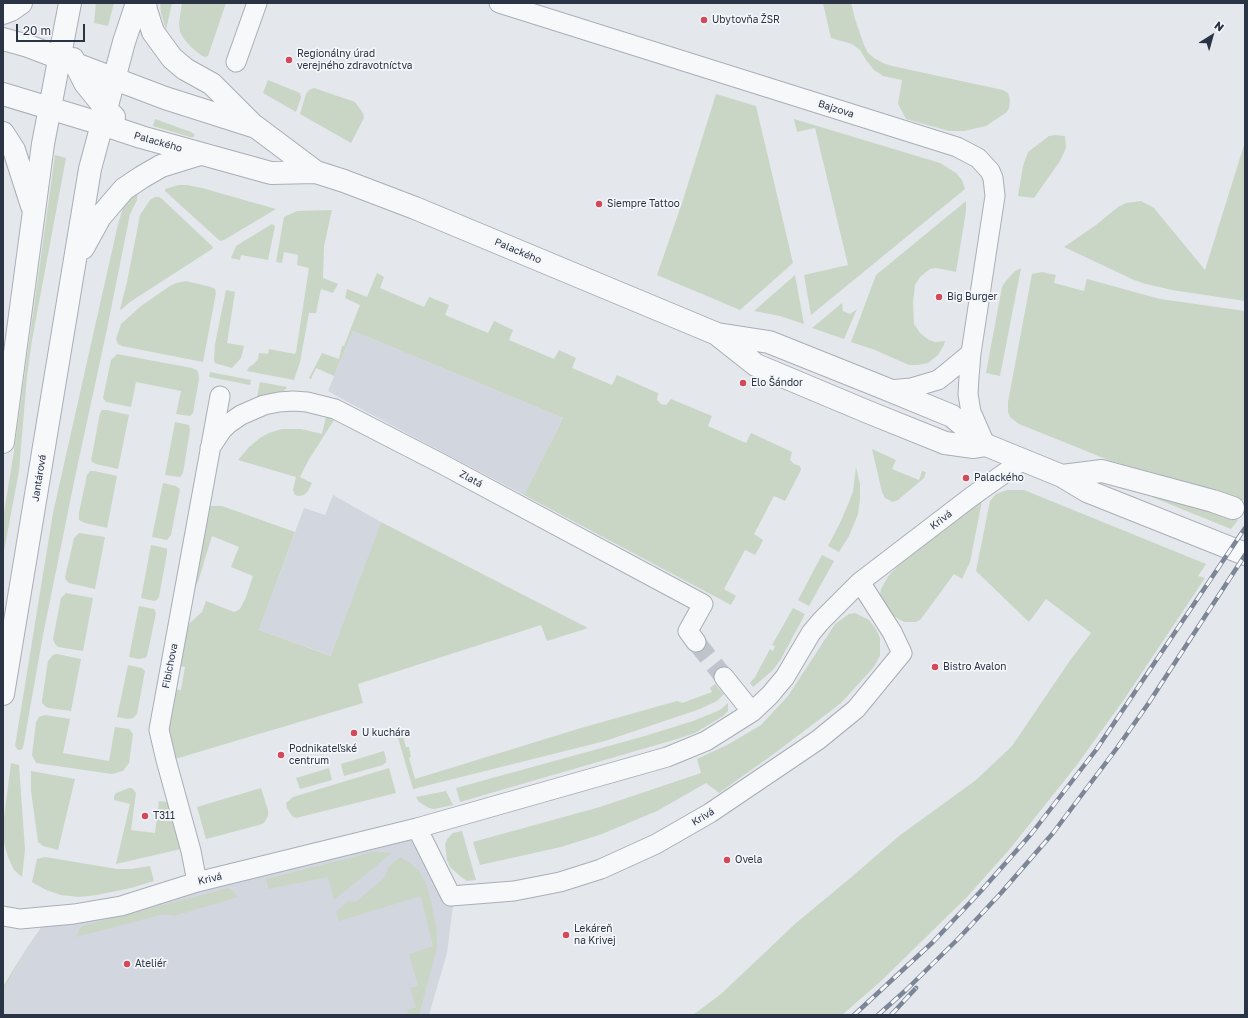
<!DOCTYPE html>
<html>
<head>
<meta charset="utf-8">
<style>
	body { margin:0 }
	#map { position:relative; width:1248px; height:1018px; overflow:hidden; background:#e4e7ec; font-family:"Golos Text",sans-serif }
	canvas { display:block }
	.frame { position:absolute; inset:0; border:4px solid #2b3445; pointer-events:none }
	.north { position:absolute; left:1192px; top:16px; width:40px; height:40px; -webkit-text-stroke:3px #f4f6f9; paint-order:stroke; rotate:37deg; font-size:11px; font-weight:700; line-height:16px; text-align:center; color:#2b3445 }
	.north::after { content:''; display:block; margin:auto; width:14px; height:18px; background:#2b3445; clip-path:polygon(50% 0,100% 100%,50% 72%,0 100%) }
	.scale { position:absolute; left:16px; top:24px; width:69px; height:18px; box-sizing:border-box; border:2px solid #2b3445; border-top:0; padding-left:5px; font-size:12px; line-height:14px; white-space:nowrap; color:#2b3445; -webkit-text-stroke:3px #f4f6f9; paint-order:stroke }
</style>
</head>
<body>
<div id="map">
<canvas width="1248" height="1018"></canvas>
<div class="frame"></div>
<div class="north">N</div>
<div class="scale">20 m</div>
</div>
<script>
const context = document.querySelector('canvas').getContext('2d');
context.lineJoin = 'round';
function fillPath(path, color) { context.fillStyle = color; context.fill(path, 'evenodd'); }
const toPath = rows => new Path2D(rows.map(r => 'M' + r).join(''));
function stroke(path, color, width, dash) { context.strokeStyle = color; context.lineWidth = width; context.lineCap = dash ? 'butt' : 'round'; context.setLineDash(dash || []); context.stroke(path); }
function write(font, color, halo, rows, align = 'center') {
  context.font = font + ' "Golos Text",sans-serif'; context.lineWidth = 3.5; context.setLineDash([]); context.textBaseline = 'middle'; context.strokeStyle = halo; context.fillStyle = color; for (const [text, x, y, turn = 0] of rows) {
    context.save(); context.translate(x, y); context.rotate((+turn || 0) * Math.PI / 180); context.textAlign = isNaN(turn) ? turn : align; if (halo) context.strokeText(text, 0, 0); context.fillText(text, 0, 0); context.restore();
  }
}
const built = toPath([
	[353,331,563,418,524,495,344,400,328,391],
	[333,495,381,522,332,656,259,630,304,508,325,515],
	[417,828,453,905,447,953,429,1015,3,1015,3,991,26,949,49,916]
]);
const green = toPath([
	[96,3,114,3,108,26,94,23],
	[160,3,172,3,166,30,161,13],
	[182,3,226,3,208,56,205,57,202,56,191,47,184,39,180,32,179,23],
	[823,3,851,3,855,19,864,45,868,53,874,58,883,63,892,66,1003,90,1008,93,1010,99,1009,108,1007,112,986,126,964,131,949,131,906,119,898,104,902,80,883,76,874,70,866,60,860,50,852,44,831,38],
	[268,80,300,93,301,98,296,112,263,93],
	[314,88,355,102,363,113,364,118,351,143,300,114,306,94,309,90],
	[716,94,756,106,793,263,740,310,657,275,683,200],
	[155,119,191,132,194,134,195,135,193,137,190,137,153,126],
	[794,119,940,163,956,173,962,180,965,189,811,315,804,275,848,265,815,128,797,132],
	[1055,135,1065,136,1066,148,1060,161,1034,198,1018,196,1023,166,1028,152,1049,136],
	[1245,142,1245,301,1172,290,1146,284,1134,280,1064,247,1096,225,1118,207,1126,203,1141,201,1154,208,1205,270],
	[55,155,66,158,32,340,27,376,19,471,3,556,3,519,14,451],
	[179,185,187,185,202,188,276,209,224,240,220,241,165,191,165,189],
	[138,190,137,200,130,214,107,329,75,477,43,635,23,748,21,750,18,750,15,746,53,513,118,224,123,208,131,196],
	[155,197,159,197,162,199,213,247,212,249,130,302,121,310,120,309,127,282,140,215,150,200],
	[966,201,966,211,956,272,936,268,930,269,920,277,915,285,913,302,914,324,920,333,929,340,935,342,945,341,944,345,938,355,928,363,918,365,909,365,875,350,851,342,876,275],
	[332,210,324,246,323,278,338,284,333,293,321,289,316,313,309,313,300,362,294,380,247,371,249,367,254,364,258,359,259,353,268,354,269,349,295,354,296,352,309,268,297,265,298,255,284,252,282,263,276,262,284,217,297,211],
	[272,224,275,226,268,260,241,255,240,260,231,258,236,246],
	[1021,268,1000,376,986,373,1002,287,1005,282,1015,271],
	[1042,272,1056,275,1054,283,1084,291,1087,279,1160,299,1245,311,1245,501,1217,491,1111,461,1019,424,1010,417,1008,412,1008,402,1032,274],
	[377,273,384,277,380,288,424,307,429,297,449,305,445,315,488,333,494,321,513,330,509,340,554,359,559,350,576,358,572,368,612,385,617,375,658,393,657,400,661,404,666,405,671,399,712,416,708,426,746,443,751,433,792,452,790,460,794,464,800,466,801,470,785,501,774,496,754,534,763,540,759,548,755,555,745,550,724,589,736,596,731,605,524,495,563,418,353,331,334,376,316,368,311,379,309,378,322,353,339,359,342,346,344,346,360,305,345,298,347,289,367,297],
	[795,275,804,324,780,316,754,311],
	[186,281,211,287,215,289,216,293,203,362,122,346,118,344,116,339,121,324,141,306,170,286,176,283],
	[226,290,235,292,227,343,244,346,241,358,232,368,218,364,215,363,214,360,215,344],
	[842,303,843,311,850,314,857,309,844,339,812,328],
	[117,354,192,368,198,371,199,379,193,413,190,416,176,414,181,391,136,382,131,407,106,402,103,398,111,360],
	[210,372,251,380,250,385,209,377],
	[260,382,287,387,284,391,257,397],
	[102,410,107,410,129,415,118,469,96,464,91,461,100,413],
	[326,417,334,420,308,461,300,477,312,483,308,491,304,495,299,496,295,495,293,490,296,477,238,460,249,447,260,438,269,433,282,429,301,429,322,434],
	[175,422,189,425,190,430,183,473,180,477,165,475],
	[872,449,896,460,892,469,919,480,922,471,926,472,924,478,898,500,892,502,889,500,885,498,882,492],
	[856,467,860,484,860,499,858,514,849,536,839,552,828,546,840,523,849,502,853,491],
	[90,471,94,471,117,476,107,528,85,523,79,520,79,513,87,475],
	[163,483,176,486,180,489,171,535,167,540,152,537],
	[1007,490,1024,490,1206,564,1198,576,1205,578,1123,701,1076,766,1009,850,967,897,881,981,842,1015,693,1015,721,994,796,923,848,880,899,836,976,780,1012,746,1071,659,1091,633,1046,599,1029,622,976,571,990,501,996,494],
	[1153,493,1210,509,1238,520,1231,529,1152,497],
	[982,501,970,562,962,579,954,574,921,619,916,622,904,622,890,614,882,602,880,595,881,589,889,575,898,566],
	[210,506,222,506,295,532,259,630,331,656,381,522,588,628,547,641,541,625,358,684,363,703,175,759,167,727,170,689,181,690,185,667,174,665,182,630,202,612,206,601,234,612,240,609,246,597,253,576,231,567,239,547,212,536,198,582,190,594,203,516],
	[79,533,105,537,95,589,69,583,66,580,65,577,74,538],
	[151,545,165,548,167,549,167,553,159,597,157,600,154,601,141,598],
	[822,555,834,561,809,606,798,600],
	[66,593,93,598,83,651,58,647,55,644,53,639,61,598],
	[139,606,154,609,156,613,147,656,145,658,138,659,129,657],
	[793,608,805,614,781,659,773,670,753,687,750,683,755,677,770,649,773,651,775,646,772,645],
	[855,613,869,620,876,629,880,638,880,656,873,668,841,703,775,753,719,793,706,783,657,811,602,834,561,847,480,865,473,842,600,807,701,773,697,759,729,744,761,725,788,696,835,624,849,614],
	[57,654,81,659,71,711,49,708,46,707,42,703,42,700,48,661,53,655],
	[128,665,142,668,145,671,137,714,133,718,128,719,117,717],
	[715,684,724,694,717,701,700,709,605,741,413,789,396,731,401,730,406,747,409,747,411,757,409,758,415,779,581,728,677,701,682,703,712,692,710,688],
	[728,703,728,711,723,716,695,733,677,739,460,802,456,788,645,736,693,721,720,710],
	[45,715,70,719,63,753,109,761,115,727,129,729,133,734,129,763,123,771,112,774,36,763,32,755,36,722,39,717],
	[384,751,386,759,386,762,383,765,344,776,341,764],
	[11,763,19,765,25,850,22,877,14,870,8,857,4,842,3,826],
	[329,768,332,780,300,789,296,778],
	[389,768,396,793,296,818,292,816,287,808,286,803,293,797],
	[31,771,75,779,58,850,43,846,38,842,31,791],
	[129,788,132,788,136,793,131,830,155,833,159,801,168,802,181,849,116,864,130,804,114,800,114,796,116,793],
	[261,788,268,810,268,816,264,823,259,825,206,839,197,807],
	[446,791,453,805,434,809,429,808,419,802,416,797],
	[462,831,476,880,467,881,461,877,450,867,447,860,445,844,448,838,453,833],
	[373,852,381,852,392,853,334,900,328,877,268,889,266,879],
	[45,857,117,869,132,869,150,866,154,881,131,888,97,895,79,897,61,895,46,890,32,882,37,859],
	[400,857,410,863,420,872,426,884,432,905,436,927,437,948,419,1015,409,1015,407,1010,416,1007,410,988,418,986,409,954,433,946,421,896,339,921,336,912,348,901,356,902,385,877,388,868],
	[228,888,232,890,238,897,174,916,164,914,76,937,80,928,86,925],
	[26,949,3,991,3,987,10,975]
]);
const minorTunnel = toPath([
	[696,642,724,677]
]);
const minor = toPath([
	[499,3,957,147,978,158,990,171,993,178,995,196,971,353,969,377,968,394,971,412,985,444],
	[236,62,257,3],
	[889,390,911,388,938,380,947,373,971,353],
	[210,448,222,430,228,424,241,415,264,405,279,402,293,401,307,402,335,409,442,464,703,604,688,631,696,642],
	[724,677,752,712],
	[417,828,451,896,514,891,560,882,601,869,656,844,710,813,818,740,856,709,902,653,892,632,860,582],
	[197,882,191,851,166,760,159,730,160,724,220,396],
	[3,916,20,919,74,914,121,906,197,882,417,828,667,757,706,741,752,712,770,695,785,677,811,633,821,621,860,582,971,497,1023,460]
]);
const tertiary = toPath([
	[145,3,146,10,153,32,172,58,185,69,212,84,252,124],
	[3,13,11,10,21,3],
	[3,39,28,46,165,98,256,127,316,172,344,181,415,208,717,334,769,342,879,386,952,416,986,445,1062,476,1087,491,1245,554],
	[73,59,85,83,106,109,114,117],
	[3,94,102,124,141,137,271,173,316,172],
	[3,133,14,150,32,206],
	[83,248,100,217,124,189,142,177,161,166,200,154],
	[718,335,756,365,868,412,945,443,974,447,986,445],
	[3,442,43,144,70,3],
	[1062,476,1102,471,1213,501,1233,508],
	[3,694,90,169,124,42,137,3]
]);
const rail = toPath([
	[854,1015,933,942,981,891,1032,833,1096,750,1245,528],
	[878,1015,906,990,959,938,1001,893,1053,833,1117,748,1148,704,1245,555],
	[891,1015,916,988]
]);
const markers = [
	[704,20,4,"#d1495b"],
	[289,60,4,"#d1495b"],
	[599,204,4,"#d1495b"],
	[939,297,4,"#d1495b"],
	[743,383,4,"#d1495b"],
	[966,478,4,"#d1495b"],
	[935,667,4,"#d1495b"],
	[354,733,4,"#d1495b"],
	[281,755,4,"#d1495b"],
	[145,816,4,"#d1495b"],
	[727,860,4,"#d1495b"],
	[566,935,4,"#d1495b"],
	[127,964,4,"#d1495b"]
];
const poiNames = [
	["Ubytovňa ŽSR",712,20],
	["Regionálny úrad",297,54],
	["verejného zdravotníctva",297,66],
	["Siempre Tattoo",607,204],
	["Big Burger",947,297],
	["Elo Šándor",751,383],
	["Palackého",974,478],
	["Bistro Avalon",943,667],
	["U kuchára",362,733],
	["Podnikateľské",289,749],
	["centrum",289,761],
	["T311",153,816],
	["Ovela",735,860],
	["Lekáreň",574,929],
	["na Krivej",574,941],
	["Ateliér",135,964]
];
const streetNames = [
	["Bajzova",836,109,18],
	["Palackého",158,142,16],
	["Palackého",518,251,23],
	["Jantárová",39,478,-81],
	["Zlatá",471,479,28],
	["Krivá",941,520,-37],
	["Fibichova",170,666,-79],
	["Krivá",703,817,-31],
	["Krivá",210,879,-13]
];
fillPath(built, '#d2d6de');
fillPath(green, '#c9d6c5');
stroke(minorTunnel, '#bfc3cb', 19, [19, 10]);
stroke(minor, '#a9aeb7', 21);
stroke(tertiary, '#a9aeb7', 24);
stroke(minor, '#f7f8fa', 19);
stroke(tertiary, '#f7f8fa', 22);
stroke(rail, '#7d8696', 4.5);
stroke(rail, '#f4f6f9', 3, [9]);
for (const [x, y, r, color] of markers) { const dot = new Path2D(); dot.arc(x, y, r, 0, 2 * Math.PI); context.fillStyle = color; context.fill(dot); stroke(dot, '#f4f6f9', 1.5); }
write('10px', '#2b3445', '#f4f6f9', poiNames, 'left');
write('10px', '#2b3445', '#f4f6f9', streetNames);
</script>
</body>
</html>
